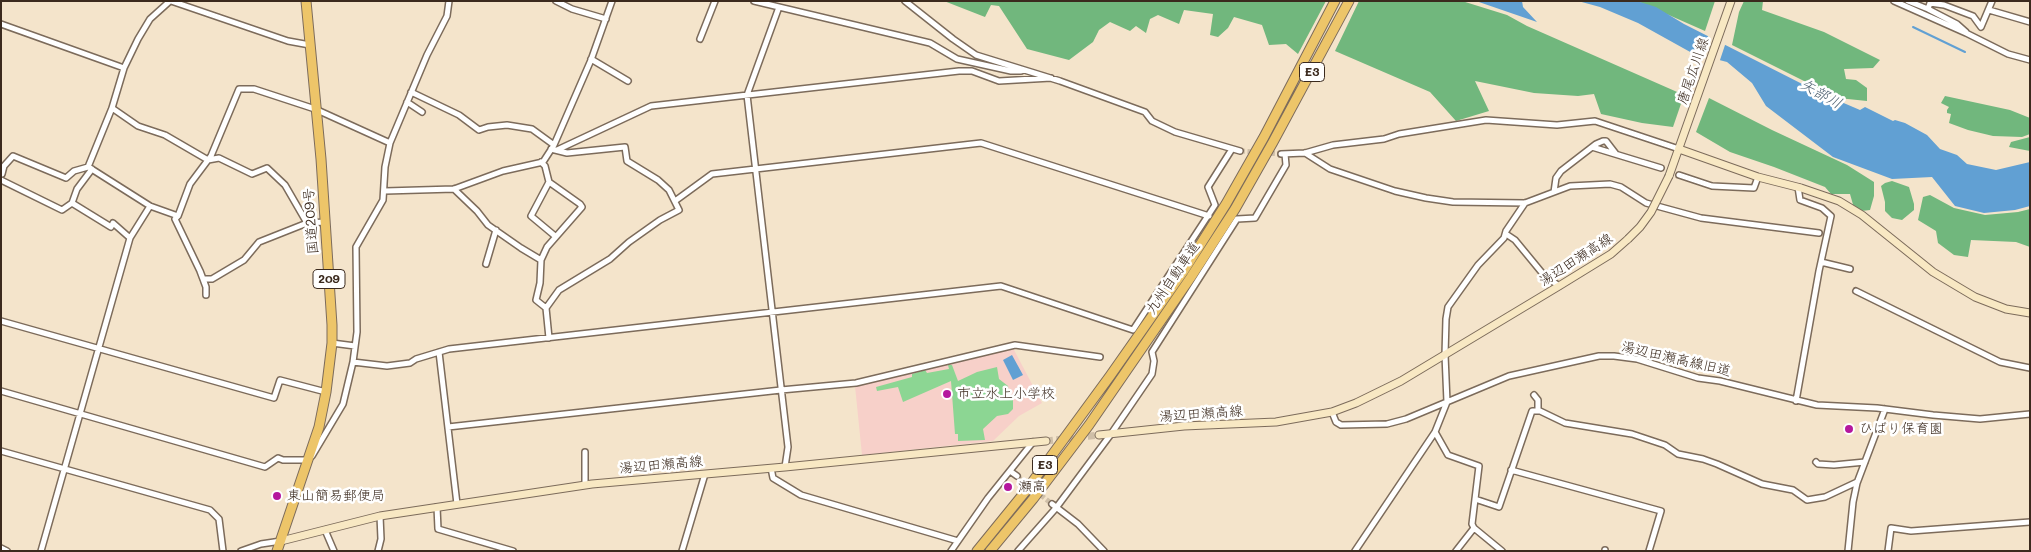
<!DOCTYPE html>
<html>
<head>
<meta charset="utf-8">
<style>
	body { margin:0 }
	#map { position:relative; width:2031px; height:552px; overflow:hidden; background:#f4e4cb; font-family:Mali,sans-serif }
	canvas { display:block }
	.frame { position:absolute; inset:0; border:2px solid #3b2a1e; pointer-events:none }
</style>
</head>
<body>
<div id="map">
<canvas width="2031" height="552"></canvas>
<div class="frame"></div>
</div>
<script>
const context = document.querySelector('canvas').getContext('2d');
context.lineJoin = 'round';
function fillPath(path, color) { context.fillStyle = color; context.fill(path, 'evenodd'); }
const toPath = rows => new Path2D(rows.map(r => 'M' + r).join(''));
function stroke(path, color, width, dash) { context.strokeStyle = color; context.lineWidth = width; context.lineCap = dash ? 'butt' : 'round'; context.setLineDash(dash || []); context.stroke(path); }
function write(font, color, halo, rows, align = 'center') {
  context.font = font + ' Mali,"Klee One",sans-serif'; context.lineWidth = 5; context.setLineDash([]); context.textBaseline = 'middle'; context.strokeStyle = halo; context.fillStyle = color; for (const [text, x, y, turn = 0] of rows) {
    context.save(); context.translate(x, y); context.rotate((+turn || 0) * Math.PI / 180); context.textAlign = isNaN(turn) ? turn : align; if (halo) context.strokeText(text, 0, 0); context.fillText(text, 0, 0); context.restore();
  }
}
const built = toPath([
	[1013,348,1042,403,1019,416,993,441,862,455,855,386]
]);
const green = toPath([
	[948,365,952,365,958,381,977,372,997,367,999,379,1008,386,1009,396,1013,398,1013,409,1008,414,997,416,983,429,985,440,958,441,958,434,955,434,951,381,903,402,898,387,877,391,876,387,912,377,912,374,925,370,927,373,949,369]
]);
const forest = toPath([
	[944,1,1326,1,1298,54,1286,44,1269,45,1262,25,1234,17,1228,28,1218,37,1210,35,1213,14,1184,10,1179,24,1158,15,1150,19,1146,33,1136,26,1130,31,1110,22,1099,30,1093,42,1069,60,1027,49,999,6,991,5,985,17],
	[1359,1,1462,1,1507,15,1527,26,1684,95,1673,127,1642,123,1601,114,1594,94,1578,96,1534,93,1475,81,1489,111,1456,121,1430,92,1335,51],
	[1637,1,1715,1,1705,31],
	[1744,1,1763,1,1762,10,1824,32,1880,60,1873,68,1844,69,1846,79,1856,80,1867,88,1867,101,1838,98,1732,45,1739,12],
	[1945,96,2010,110,2030,118,2030,134,2022,137,1993,136,1968,130,1949,123,1951,114,1947,113,1947,110,1949,107,1941,103],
	[1709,98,1772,130,1847,165,1874,182,1874,196,1870,210,1861,211,1854,208,1850,194,1831,194,1825,187,1774,167,1730,152,1696,132],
	[2030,137,2030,151,2009,147,2011,142],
	[1892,181,1909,187,1914,204,1914,210,1902,220,1892,218,1885,211,1885,202,1881,186,1885,183],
	[1930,195,1954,208,1985,215,2018,212,2030,209,2030,247,2016,242,1971,240,1968,257,1954,255,1938,243,1936,231,1918,220,1923,197]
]);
const water = toPath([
	[1476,1,1522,1,1523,7,1537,22],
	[1578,1,1637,1,1656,7,1684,24,1818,92,1860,110,1865,107,1893,121,1895,120,1905,123,1927,135,1940,149,1957,155,1967,164,1996,170,2030,162,2030,206,2015,210,1984,213,1955,206,1932,177,1892,179,1833,157,1766,106,1752,83,1727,62,1692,53,1638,23,1600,7],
	[1012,355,1023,375,1013,380,1003,360]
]);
const pier = toPath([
	[1709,34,1726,42,1719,63,1701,58]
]);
const stream = toPath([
	[1913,27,1965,52]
]);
const minorTunnel = toPath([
	[1240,151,1281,154],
	[1017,476,1052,504]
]);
const secondaryTunnel = toPath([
	[1046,441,1099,435]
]);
const minor = toPath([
	[171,1,288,41,310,45],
	[556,1,572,9,606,19],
	[754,1,930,43,957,59,1011,71,1021,71],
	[905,1,953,39,976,55,1060,81,1145,112,1152,121,1175,132,1240,151],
	[1894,1,1966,33,2008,54,2030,60],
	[1908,1,1928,9,1957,24,1966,32],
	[779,7,747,95,788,447,785,467],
	[1928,9,1930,3,1944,5,1973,16,1981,27,1992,1],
	[1989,10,2030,22],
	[1,24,124,68],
	[700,39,715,1],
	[591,59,628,81],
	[411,92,459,115,479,130,488,127,507,125,532,129,554,145],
	[407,102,422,112],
	[112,108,138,126,165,135,208,160,219,158,252,174,267,168,285,185,307,223,325,222],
	[1592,147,1661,168],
	[557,150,651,106,959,71,972,71,999,81,1051,78],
	[1305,153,1330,169,1395,191,1426,198,1453,202,1525,203,1570,186,1610,184,1621,187,1646,203,1701,218,1819,233],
	[1281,154,1305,153,1333,145,1384,139,1399,134,1486,120,1557,125,1595,121,1679,149],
	[541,162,545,166,549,182,531,216,555,236],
	[90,168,150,206,178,216],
	[2,174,4,166,13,156,66,178,74,171,88,167,112,108,124,68,138,39,150,19,170,1],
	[1679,175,1712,186,1754,188,1758,177],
	[1,180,62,210,72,203,77,189,92,169],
	[454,189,477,211,488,225,521,248,541,260,540,283,536,300,546,308],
	[385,191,454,189,503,171,543,162,554,145,591,60,612,1],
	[1554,192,1556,178,1561,171,1596,144,1603,141,1606,141,1616,154],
	[675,201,712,174,981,143,1209,216],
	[72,203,111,227,113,223,130,238],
	[1506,234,1515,240,1543,274,1559,286],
	[541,260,547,247,582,207,580,204,549,182],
	[1821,262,1850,269],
	[486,264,496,230],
	[203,279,212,279,244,260,259,242,307,223],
	[1856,291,2000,362,2030,368],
	[206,295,206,287,200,271,175,219,178,216,190,184,211,156,239,89,254,89,315,109,390,143],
	[1,321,274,398,280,380,326,392],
	[549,338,546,308,559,290,610,259,629,242,660,220,679,210,669,190,658,180,627,161,625,147,567,153,551,149],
	[332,343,355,346],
	[439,352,457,504],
	[353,362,387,366,410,363,416,359,449,349,1001,286,1133,330,1215,205,1208,187,1232,149],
	[1,391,265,467,278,458,283,460,308,460],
	[1796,401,1819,271,1831,216,1822,208,1800,200,1798,187],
	[1538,410,1565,423,1632,434,1665,445,1678,454,1703,459,1717,464,1762,484,1793,490,1807,500,1825,497,1857,482],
	[1332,412,1336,422,1341,425,1387,424,1406,419,1509,376,1599,356,1614,356,1637,359,1698,378,1720,381,1817,405,1877,408,1933,415,1980,419,2030,414],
	[448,427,781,390,856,383,1015,345,1100,357],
	[1435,432,1448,455,1479,466,1472,524,1474,528,1502,551],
	[1,451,210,510,219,519,223,551],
	[312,456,343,404,353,362,357,332,356,247,383,200,385,167,390,143,427,55,447,16,449,1],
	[1816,462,1818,464,1834,465,1865,462],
	[771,468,773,478,801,495,958,541],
	[1511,470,1661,511,1649,551],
	[1010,471,1017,476],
	[585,485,585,452],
	[1475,499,1499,507,1532,411,1538,411,1538,400,1534,395],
	[1052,504,1078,524,1104,551],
	[437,507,438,529,513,551],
	[325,530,334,551],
	[1,548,7,551],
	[1605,550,1605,551],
	[41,551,130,238,150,206],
	[241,551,261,544,281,541],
	[378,551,381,539,380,516],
	[682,551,705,474],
	[951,551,988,498,1033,442],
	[1018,551,1056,508,1111,434,1152,374,1154,361,1152,352,1237,219,1255,218,1286,165,1285,154],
	[1355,551,1435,432,1447,402,1445,355,1446,319,1448,307,1478,265,1504,238,1506,231,1525,203],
	[1456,551,1474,528],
	[1848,551,1853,502,1857,483,1885,409],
	[1888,551,1891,528,1911,531,2030,522]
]);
const secondary = toPath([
	[1679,149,1758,177,1801,188,1839,201,1862,215,1933,272,1975,297,2006,309,2030,313],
	[1669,176,1731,1],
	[1099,435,1184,426,1276,422,1332,412,1356,403,1401,381,1559,286,1611,254,1628,239],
	[281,541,380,516,592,484,785,467,1046,441]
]);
const trunk = toPath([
	[277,551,319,427,326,392,332,343,332,325,321,159,306,1]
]);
const motorway = toPath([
	[977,551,1025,492,1110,376,1183,272,1226,204,1264,137,1335,1],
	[990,551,1033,499,1089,425,1191,277,1235,209,1273,142,1349,1]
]);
const secondaryBridge = toPath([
	[1628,239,1640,227,1651,212,1669,176]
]);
const markers = [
	[947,394,5,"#b5179e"],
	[1849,429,5,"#b5179e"],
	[1008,487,5,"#b5179e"],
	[277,496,5,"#b5179e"]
];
const shields = [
	[1312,72,25],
	[329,279,32],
	[1045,465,25]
];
const shieldNames = [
	["E3",1312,72],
	["209",329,279],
	["E3",1045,465]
];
const streetNames = [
	["唐尾広川線",1693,71,-71],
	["国道209号",311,221,-94],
	["湯辺田瀬高線",1576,260,-33],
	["九州自動車道",1173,278,-56],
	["湯辺田瀬高線旧道",1676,359,13],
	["湯辺田瀬高線",1201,414,-4],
	["湯辺田瀬高線",661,465,-5]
];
const poiNames = [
	["市立水上小学校",957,394],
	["ひばり保育園",1859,429],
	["瀬高",1018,487],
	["東山簡易郵便局",287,496]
];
const waterNames = [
	["矢部川",1821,94,29]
];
fillPath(built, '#f7d0c9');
fillPath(green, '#8cd693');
fillPath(forest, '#71b77d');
fillPath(water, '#61a0d3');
fillPath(pier, '#f4e4cb');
stroke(stream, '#61a0d3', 2);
stroke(minorTunnel, '#cfbfa8', 5, [5, 2.5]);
stroke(secondaryTunnel, '#cfbfa8', 7, [7, 3.5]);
stroke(minor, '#7c6b5b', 8);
stroke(secondary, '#7c6b5b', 9);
stroke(trunk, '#7c6b5b', 11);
stroke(motorway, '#7c6b5b', 11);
stroke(minor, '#fff', 5);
stroke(secondary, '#f8e8c3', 7);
stroke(trunk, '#edc569', 9);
stroke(motorway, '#edc569', 9);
stroke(secondaryBridge, '#7c6b5b', 9, []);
stroke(secondaryBridge, '#f8e8c3', 7);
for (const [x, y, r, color] of markers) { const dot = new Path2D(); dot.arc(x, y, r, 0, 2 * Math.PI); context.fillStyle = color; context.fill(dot); stroke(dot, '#fff', 2); }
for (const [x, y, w] of shields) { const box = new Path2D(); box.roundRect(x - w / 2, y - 9.5, w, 19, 4); context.fillStyle = '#fff'; context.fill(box); stroke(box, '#3b2a1e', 1); }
write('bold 12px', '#3b2a1e', null, shieldNames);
write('14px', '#3b2a1e', '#fff', streetNames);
write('14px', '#3b2a1e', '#fff', poiNames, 'left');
write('italic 15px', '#4c5f6f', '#fff', waterNames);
</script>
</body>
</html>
